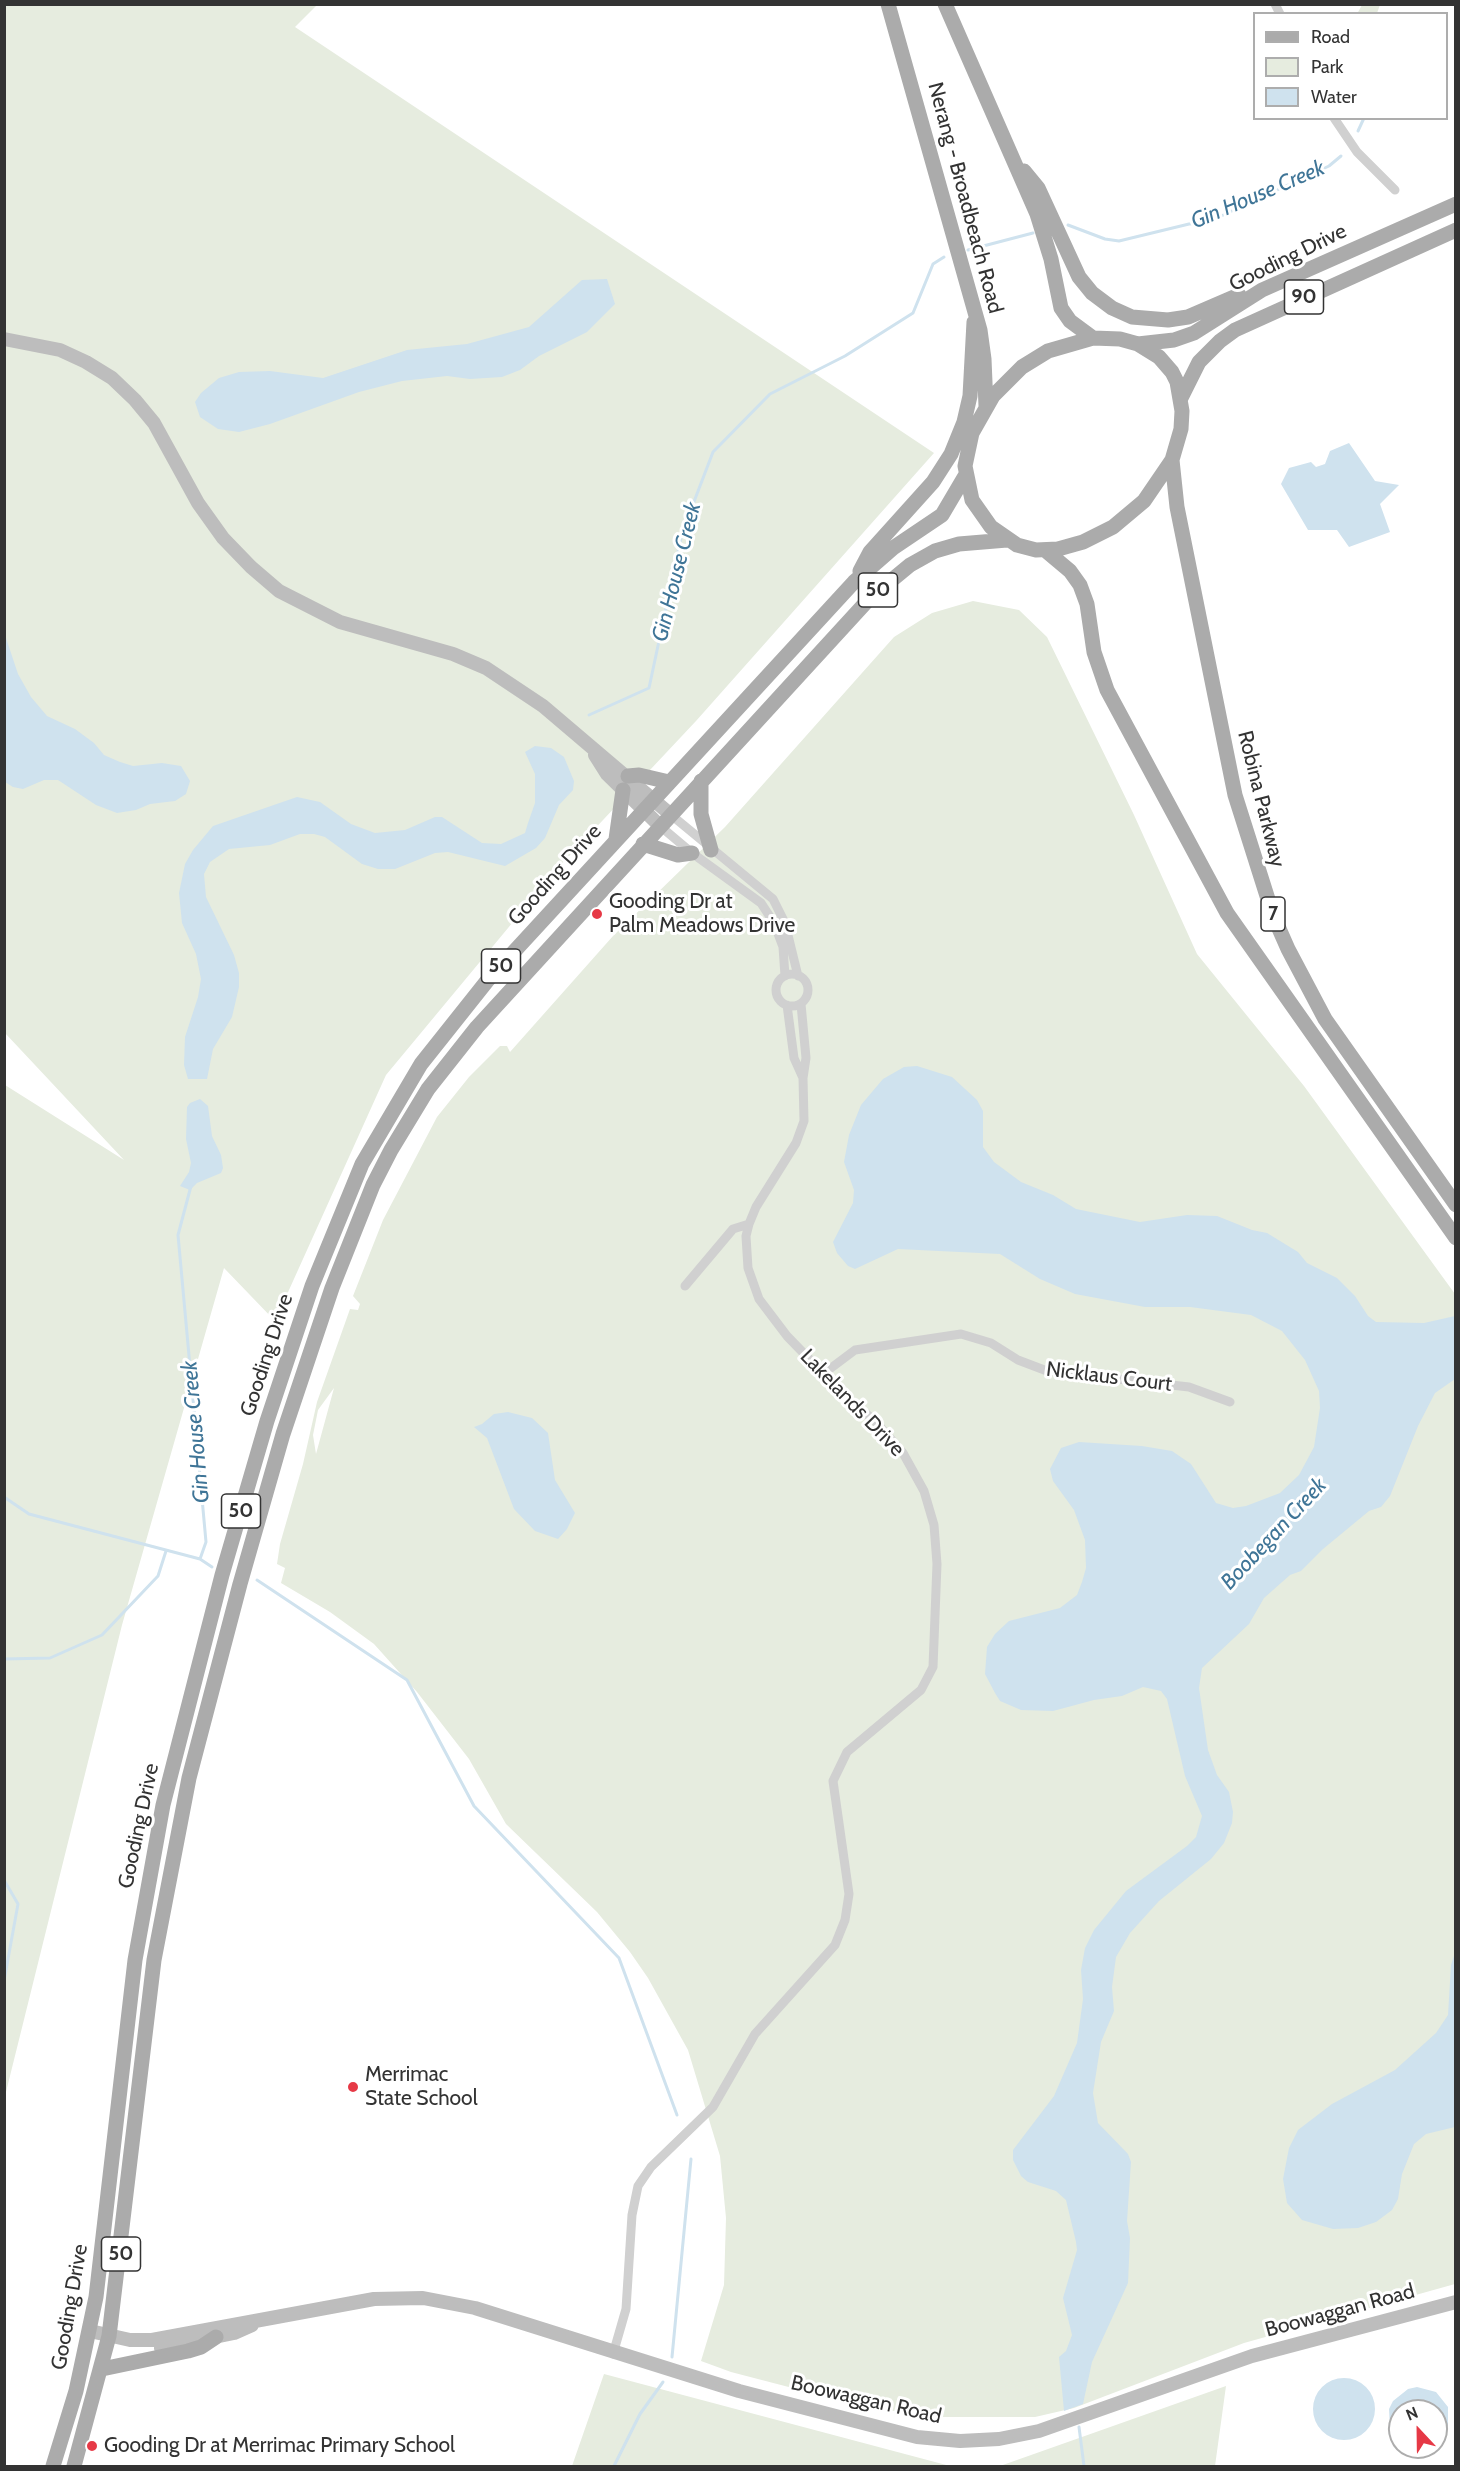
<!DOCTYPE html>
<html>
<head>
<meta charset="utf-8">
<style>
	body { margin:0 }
	#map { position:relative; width:1460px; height:2471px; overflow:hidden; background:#fff; font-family:Cabin,sans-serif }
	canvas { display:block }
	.frame { position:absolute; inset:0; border:6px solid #333; pointer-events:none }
	.legend { position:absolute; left:1253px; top:12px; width:195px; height:108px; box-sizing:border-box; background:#fff; border:2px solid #adadad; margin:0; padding:8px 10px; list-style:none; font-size:18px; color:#333 }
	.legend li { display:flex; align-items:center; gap:12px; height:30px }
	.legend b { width:30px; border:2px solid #adadad }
	.north { position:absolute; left:1388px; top:2399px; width:60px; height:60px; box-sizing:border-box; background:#fff; border:2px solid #adadad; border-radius:50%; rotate:338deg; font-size:16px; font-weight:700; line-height:24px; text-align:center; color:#333 }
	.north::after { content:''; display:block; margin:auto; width:21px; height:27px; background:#e63946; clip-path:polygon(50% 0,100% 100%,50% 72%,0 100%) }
</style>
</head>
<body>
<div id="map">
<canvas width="1460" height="2471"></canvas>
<div class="frame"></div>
<ul class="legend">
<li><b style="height:8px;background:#ababab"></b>Road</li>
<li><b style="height:16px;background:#e6ecdf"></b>Park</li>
<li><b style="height:16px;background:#cfe2ee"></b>Water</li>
</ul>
<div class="north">N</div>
</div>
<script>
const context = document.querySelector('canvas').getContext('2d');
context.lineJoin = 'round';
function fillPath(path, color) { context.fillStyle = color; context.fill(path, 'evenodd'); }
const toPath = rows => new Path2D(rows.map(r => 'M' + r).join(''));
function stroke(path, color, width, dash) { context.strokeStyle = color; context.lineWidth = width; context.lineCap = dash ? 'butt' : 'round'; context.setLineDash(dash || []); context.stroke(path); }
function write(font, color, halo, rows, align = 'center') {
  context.font = font + ' Cabin,sans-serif'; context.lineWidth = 6; context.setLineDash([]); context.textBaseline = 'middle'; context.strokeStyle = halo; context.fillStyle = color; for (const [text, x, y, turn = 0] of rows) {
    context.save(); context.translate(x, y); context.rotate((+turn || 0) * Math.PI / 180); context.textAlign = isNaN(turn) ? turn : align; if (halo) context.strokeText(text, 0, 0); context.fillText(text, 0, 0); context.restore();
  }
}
const green = toPath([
	[5,5,317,5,295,27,934,453,696,721,557,869,386,1075,275,1321,224,1268,122,1625,5,2096,5,1085,124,1160,5,1033],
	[1362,5,1380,5,1377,13,1357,14],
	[973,601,1019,610,1047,637,1134,815,1197,954,1304,1086,1455,1294,1455,2284,1244,2343,1074,2408,1035,2417,927,2417,854,2404,731,2372,701,2361,724,2285,726,2218,720,2156,688,2050,648,1978,630,1952,597,1912,506,1824,469,1759,417,1692,374,1644,330,1612,281,1583,285,1568,277,1564,280,1544,303,1464,317,1402,350,1309,358,1310,360,1304,353,1296,383,1220,437,1117,469,1077,500,1046,507,1046,510,1052,613,936,725,827,894,637,932,613],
	[334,1388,316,1454,313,1435,318,1410],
	[604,2374,950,2466,572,2466],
	[1226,2386,1215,2466,1000,2466]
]);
const water = toPath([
	[607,279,615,304,587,332,539,356,520,370,502,377,470,379,447,376,402,381,359,392,270,424,239,432,218,429,200,417,195,402,201,393,219,378,239,372,270,371,323,378,407,350,467,344,529,327,582,280],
	[1349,443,1375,481,1399,485,1380,504,1390,532,1349,547,1337,530,1308,530,1281,484,1289,468,1311,462,1316,467,1325,464,1330,451],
	[5,635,18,674,31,697,47,716,75,729,94,743,104,755,120,762,133,766,162,763,181,766,190,781,186,794,175,801,150,804,136,810,117,813,96,805,58,780,44,780,23,789,13,787,5,782],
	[535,746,551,748,564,757,574,781,573,790,559,805,545,838,536,848,505,866,448,852,435,853,395,869,378,869,362,864,325,837,314,834,300,834,270,845,229,849,210,862,204,874,206,897,234,955,239,973,239,987,232,1017,213,1049,207,1079,188,1079,184,1065,185,1037,198,997,201,979,196,954,182,923,179,893,185,864,193,850,213,826,297,797,320,802,351,824,375,833,405,830,435,817,442,817,482,843,501,844,525,833,528,823,535,803,535,774,525,752],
	[917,1066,952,1077,977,1100,983,1111,983,1147,994,1162,1021,1182,1053,1195,1076,1209,1140,1222,1187,1215,1217,1216,1252,1230,1267,1233,1298,1252,1307,1263,1337,1278,1355,1296,1368,1316,1376,1322,1424,1323,1455,1316,1455,1379,1435,1393,1418,1426,1390,1496,1381,1507,1369,1511,1323,1549,1301,1571,1290,1575,1264,1598,1249,1624,1202,1668,1199,1688,1208,1750,1217,1775,1229,1792,1233,1812,1232,1823,1224,1843,1211,1859,1159,1901,1130,1933,1116,1957,1112,1987,1114,2011,1101,2042,1093,2093,1098,2123,1128,2154,1131,2162,1127,2221,1130,2238,1128,2283,1092,2362,1083,2404,1064,2411,1059,2357,1066,2351,1072,2335,1063,2298,1077,2250,1076,2242,1066,2200,1056,2191,1028,2182,1021,2176,1013,2160,1013,2150,1054,2096,1077,2043,1083,1999,1081,1970,1085,1948,1094,1930,1126,1891,1187,1846,1196,1837,1202,1816,1185,1776,1167,1699,1161,1691,1143,1687,1122,1696,1094,1700,1053,1711,1021,1710,1000,1701,995,1693,985,1674,987,1647,995,1634,1009,1621,1060,1608,1077,1595,1082,1582,1086,1568,1085,1540,1074,1510,1053,1481,1050,1469,1061,1448,1079,1442,1142,1446,1172,1451,1191,1464,1216,1503,1233,1508,1246,1506,1280,1493,1299,1475,1314,1447,1320,1408,1319,1391,1305,1360,1282,1331,1251,1315,1190,1307,1145,1307,1075,1294,1040,1279,1000,1254,898,1249,855,1269,848,1266,837,1253,833,1242,853,1203,854,1190,844,1162,849,1135,861,1105,883,1079,904,1067],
	[200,1099,208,1106,212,1136,221,1155,223,1168,221,1173,197,1183,190,1190,180,1186,189,1172,191,1163,186,1139,187,1107,190,1103],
	[508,1412,532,1418,548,1433,555,1480,575,1513,567,1529,558,1539,535,1531,514,1509,487,1438,474,1427,482,1424,494,1414],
	[1455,1953,1455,2127,1426,2134,1414,2144,1402,2174,1398,2199,1392,2210,1376,2222,1358,2228,1333,2229,1302,2220,1287,2203,1283,2179,1289,2148,1298,2130,1332,2104,1395,2070,1436,2033,1448,2015,1451,1965],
	'1313 2409a31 31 0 1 1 62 0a31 31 0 1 1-62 0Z',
	[1417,2387,1436,2392,1448,2407,1448,2426,1436,2443,1436,2411,1400,2411,1400,2442,1390,2428,1389,2409,1393,2401,1408,2389]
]);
const stream = toPath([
	[1358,131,1364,118],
	[1068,225,1105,239,1119,241,1189,224,1206,223,1329,166,1341,156],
	[968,250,1033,233],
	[589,715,649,688,682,533,713,452,770,394,845,356,913,313,933,264,944,257],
	[4,1497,29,1514,200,1559,206,1542,178,1235,191,1186],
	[200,1559,212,1567],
	[257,1580,407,1680,474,1806,619,1958,677,2115],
	[4,1659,50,1658,102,1635,158,1576,166,1551],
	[4,1880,18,1904,4,1981],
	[672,2357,691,2159],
	[1079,2427,1084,2466],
	[614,2466,640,2414,663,2382]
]);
const street = toPath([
	[1275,4,1280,14],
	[1334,118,1357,152,1395,190],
	[670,814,773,899,785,923,798,976],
	[660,826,692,853,761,903,774,923,783,947,785,976],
	'776 990a16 16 0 1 1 32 0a16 16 0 1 1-32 0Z',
	[787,1005,794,1058,803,1078],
	[685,1286,733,1229,749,1224],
	[823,1374,855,1350,961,1334,991,1343,1018,1360,1047,1371,1189,1387,1230,1402],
	[613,2354,626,2309,632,2215,638,2186,651,2167,713,2107,755,2034,835,1945,845,1920,849,1894,833,1781,847,1752,921,1690,933,1667,937,1564,934,1525,924,1491,903,1453,875,1421,847,1398,787,1336,759,1299,748,1268,746,1236,749,1224,756,1207,796,1143,804,1121,803,1078,806,1058,801,1004]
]);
const secondary = toPath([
	[4,339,60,350,86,362,112,378,135,400,154,423,198,503,223,538,251,567,279,591,340,622,453,654,486,668,543,706,670,814],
	[595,755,607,774,660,826],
	[90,2331,130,2340,152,2340,374,2299,423,2298,475,2308,739,2391,917,2437,960,2441,999,2439,1039,2431,1252,2356,1456,2302],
	[161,2348,234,2333,252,2325]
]);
const primary = toPath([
	[888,4,980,330,984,359,986,406],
	[945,4,1037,214,1051,259,1061,308,1070,321,1093,338],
	[1024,171,1038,188,1079,277,1092,293,1112,308,1132,317,1168,320,1188,317,1239,295],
	[1093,338,1120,339,1138,344,1159,357,1172,372,1177,382,1182,411,1181,429,1172,460,1144,501,1113,527,1083,542,1058,549,1036,550,1017,545,991,527,972,500,965,466,972,433,993,396,1022,367,1048,351,1093,338],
	[1138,344,1174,340,1194,333,1262,290,1456,204],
	[1181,398,1199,362,1220,341,1235,330,1456,230],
	[1172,460,1177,507,1235,795,1273,915,1288,949,1325,1019,1456,1205],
	[1045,550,1070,571,1080,585,1087,604,1094,652,1107,690,1227,913,1456,1238],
	[860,571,870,552,933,482,951,454,964,422,970,396,974,322],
	[628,776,639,775,669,782],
	[701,781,701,814,711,850],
	[616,839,623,790],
	[643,844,678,855,692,853],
	[102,2369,188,2351,201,2347,216,2337],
	[53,2466,76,2391,96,2297,135,1960,163,1805,222,1575,267,1421,312,1286,362,1164,421,1064,487,981,854,582,893,548,942,515,965,476],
	[74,2466,109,2336,154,1960,189,1778,240,1584,283,1434,332,1288,373,1185,391,1150,428,1089,477,1027,870,598,910,565,935,551,959,544,1007,540]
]);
const markers = [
	[597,914,6,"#e63946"],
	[353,2087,6,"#e63946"],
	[92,2446,6,"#e63946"]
];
const shields = [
	[1304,297,39],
	[878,590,39],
	[1273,914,24],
	[501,966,39],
	[241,1511,39],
	[121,2254,39]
];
const shieldNames = [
	["90",1304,297],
	["50",878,590],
	["7",1273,914],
	["50",501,966],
	["50",241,1511],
	["50",121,2254]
];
const streetNames = [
	["Nerang - Broadbeach Road",965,198,75],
	["Gooding Drive",1288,258,-26],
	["Robina Parkway",1261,799,76],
	["Gooding Drive",555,875,-48],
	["Gooding Drive",267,1355,-72],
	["Nicklaus Court",1109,1377,7],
	["Lakelands Drive",852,1403,46],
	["Gooding Drive",139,1826,-78],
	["Gooding Drive",70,2307,-80],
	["Boowaggan Road",1340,2311,-15],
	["Boowaggan Road",866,2400,13]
];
const poiNames = [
	["Gooding Dr at",609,902],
	["Palm Meadows Drive",609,926],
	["Merrimac",365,2075],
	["State School",365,2099],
	["Gooding Dr at Merrimac Primary School",104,2446]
];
const waterNames = [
	["Gin House Creek",1258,195,-23],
	["Gin House Creek",677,572,-76],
	["Gin House Creek",196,1432,-95],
	["Boobegan Creek",1274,1534,-47]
];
fillPath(green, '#e6ecdf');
fillPath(water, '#cfe2ee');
stroke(stream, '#cfe2ee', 3);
stroke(street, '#d0d0d0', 9);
stroke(secondary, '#bdbdbd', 14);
stroke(primary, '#ababab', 15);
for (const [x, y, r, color] of markers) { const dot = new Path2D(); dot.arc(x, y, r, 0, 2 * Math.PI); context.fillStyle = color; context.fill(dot); stroke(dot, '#fff', 2); }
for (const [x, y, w] of shields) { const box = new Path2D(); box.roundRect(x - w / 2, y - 17, w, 34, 4.5); context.fillStyle = '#fff'; context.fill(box); stroke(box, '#333', 1.5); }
write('bold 20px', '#333', null, shieldNames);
write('21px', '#333', '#fff', streetNames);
write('21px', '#333', '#fff', poiNames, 'left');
write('italic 22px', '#3f7597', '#fff', waterNames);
</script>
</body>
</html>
